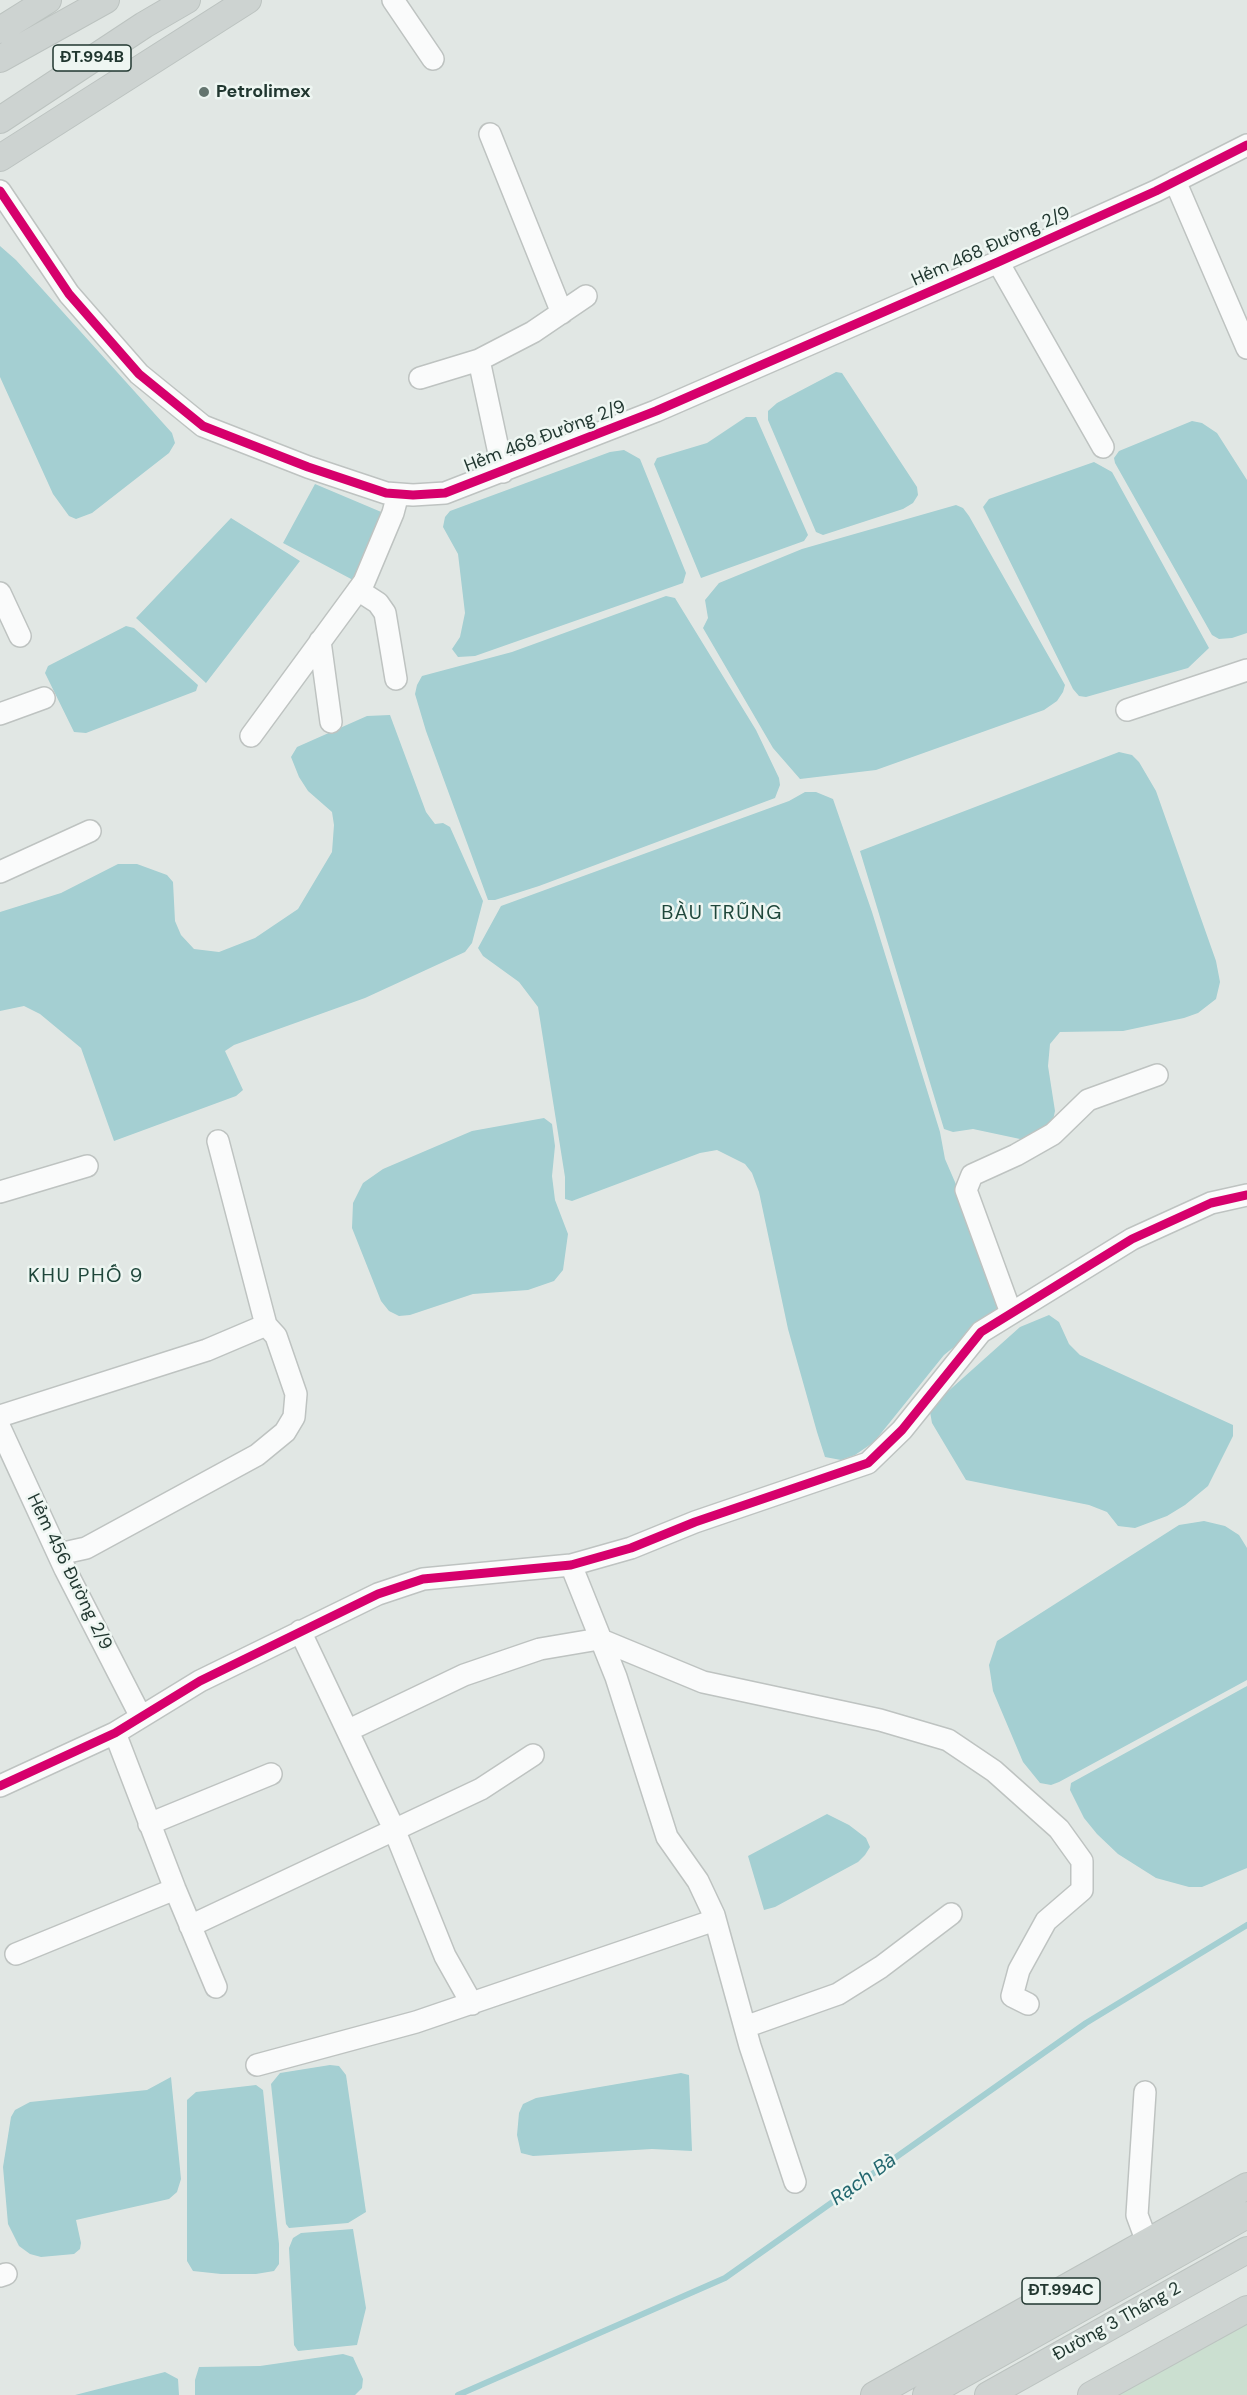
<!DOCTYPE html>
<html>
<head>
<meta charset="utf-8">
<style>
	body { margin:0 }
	canvas { display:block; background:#e1e7e4 }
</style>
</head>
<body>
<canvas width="1247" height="2395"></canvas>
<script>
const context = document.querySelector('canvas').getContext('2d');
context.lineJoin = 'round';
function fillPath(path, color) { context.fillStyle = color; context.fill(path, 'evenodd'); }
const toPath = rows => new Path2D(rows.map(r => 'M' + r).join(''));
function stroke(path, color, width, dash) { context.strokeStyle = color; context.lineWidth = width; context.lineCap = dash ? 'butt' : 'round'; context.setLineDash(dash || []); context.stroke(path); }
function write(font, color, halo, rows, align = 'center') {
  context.font = font + ' "DM Sans",sans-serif'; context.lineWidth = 5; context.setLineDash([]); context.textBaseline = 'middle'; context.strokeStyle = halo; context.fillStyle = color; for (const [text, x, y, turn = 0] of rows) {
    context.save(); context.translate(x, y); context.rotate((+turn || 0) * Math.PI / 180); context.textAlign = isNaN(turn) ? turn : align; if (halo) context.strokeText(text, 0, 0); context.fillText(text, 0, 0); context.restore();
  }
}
const green = toPath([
	[1247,2321,1247,2395,1115,2395]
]);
const water = toPath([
	[0,246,16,260,172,433,175,443,169,453,92,513,76,519,69,516,53,494,0,377],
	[836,372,842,373,917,487,918,495,913,503,903,509,823,535,816,532,768,420,768,411,777,403],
	[746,417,756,417,808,535,804,541,701,578,654,464,657,458,707,443],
	[1192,421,1202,423,1217,433,1247,480,1247,633,1232,638,1219,639,1212,635,1115,463,1114,458,1119,451],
	[624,450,640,459,686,573,683,583,475,656,458,657,452,649,460,637,465,613,458,554,443,527,445,517,450,511,610,452],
	[1094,462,1112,472,1209,648,1188,668,1086,697,1079,696,1073,689,983,507,989,499],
	[315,484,386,514,353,580,283,543],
	[956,505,963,508,969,516,1065,685,1063,692,1057,701,1044,710,876,770,800,779,773,748,703,628,708,618,705,600,719,583,802,549],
	[231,518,300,561,206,683,136,618],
	[666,596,675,598,756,730,779,778,780,785,775,798,539,886,495,900,488,900,426,731,415,694,417,685,422,676,512,652],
	[126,626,134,628,198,685,196,691,86,733,74,732,45,673,48,666],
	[390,715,426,812,435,824,443,823,450,827,483,901,472,943,465,952,365,998,234,1045,225,1051,243,1090,236,1096,114,1141,81,1048,40,1014,24,1006,0,1011,0,912,61,893,118,864,137,864,167,875,173,882,175,921,181,935,194,949,219,952,255,938,298,909,332,852,334,825,332,812,308,791,299,777,291,757,297,747,367,716],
	[1119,752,1132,755,1139,762,1156,791,1216,961,1220,982,1216,999,1198,1013,1184,1018,1123,1031,1060,1032,1050,1044,1048,1066,1055,1111,1052,1125,1030,1137,1020,1139,973,1129,953,1132,944,1129,860,851],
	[805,792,816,792,833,799,872,912,940,1132,945,1159,987,1256,998,1307,990,1318,944,1355,874,1442,855,1455,841,1460,825,1457,817,1432,788,1329,759,1192,752,1173,745,1164,717,1150,700,1153,572,1201,565,1199,565,1177,538,1007,519,982,483,956,478,948,501,906,789,801],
	[544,1118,552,1124,555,1146,552,1176,555,1200,568,1234,563,1270,554,1281,528,1290,473,1294,410,1315,399,1316,389,1311,381,1301,352,1228,353,1203,363,1183,383,1169,472,1131],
	[1049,1315,1059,1322,1069,1344,1080,1355,1233,1425,1233,1436,1208,1486,1185,1505,1167,1516,1135,1528,1118,1526,1107,1512,1089,1505,966,1480,932,1423,930,1412,935,1403,1020,1327],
	[1204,1521,1225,1526,1239,1535,1247,1548,1247,1680,1059,1782,1051,1785,1040,1783,1023,1762,993,1691,989,1665,997,1641,1179,1525],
	[1247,1686,1247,1868,1202,1887,1189,1887,1156,1878,1118,1854,1097,1834,1084,1818,1070,1790,1071,1783],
	[827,1814,849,1825,866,1838,870,1847,865,1855,858,1862,775,1907,764,1910,748,1856],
	[330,2065,339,2066,346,2075,366,2212,348,2223,289,2228,286,2224,271,2084,280,2073],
	[681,2073,689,2075,692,2151,652,2149,533,2156,521,2153,517,2135,519,2113,523,2104,536,2098],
	[171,2077,181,2179,177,2192,169,2199,76,2220,81,2243,80,2249,74,2254,41,2257,30,2254,19,2246,8,2224,3,2167,11,2117,15,2110,30,2102,147,2090],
	[256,2085,263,2090,279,2244,279,2264,274,2271,256,2274,221,2274,193,2271,187,2261,187,2100,196,2092],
	[353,2229,366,2308,357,2345,298,2351,294,2345,289,2248,293,2238,301,2233],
	[343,2354,353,2357,363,2379,362,2388,355,2395,195,2395,195,2380,199,2367,260,2366],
	[165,2372,178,2379,179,2395,75,2395]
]);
const stream = toPath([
	[458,2395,725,2278,1086,2023,1247,1925]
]);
const minor = toPath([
	[393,0,433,59],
	[490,134,562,313],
	[1175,181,1247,348],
	[0,191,69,294,139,374,203,426,308,467,386,493,413,495,445,493,656,411,998,262,1156,191,1247,145],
	[998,262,1103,447],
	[479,360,503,472],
	[420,378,479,360,533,332,586,296],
	[358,590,378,603,385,613,396,679],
	[0,593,20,636],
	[320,641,331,722],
	[1127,710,1247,670],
	[0,714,44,698],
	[251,736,364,582,393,513,398,494],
	[0,872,90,831],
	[0,1192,87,1166],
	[1011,1313,966,1190,972,1175,1016,1155,1053,1134,1088,1100,1157,1075],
	[0,1416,207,1350,266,1325],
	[0,1428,65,1569,140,1715],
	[59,1554,86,1548,257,1455,285,1432,294,1417,296,1394,276,1336,266,1325,218,1141],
	[571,1565,616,1677,667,1837,698,1881,714,1915,750,2046,795,2182],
	[300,1631,394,1829,445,1956,472,2004],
	[349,1730,464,1675,540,1649,599,1639,703,1682,880,1720,948,1740,994,1771,1059,1829,1082,1861,1082,1890,1046,1921,1019,1970,1012,1996,1028,2004],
	[115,1733,175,1889,216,1987],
	[0,1786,115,1733,200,1681,378,1594,423,1579,571,1565,631,1548,695,1522,868,1463,902,1430,981,1332,1132,1239,1211,1203,1247,1195],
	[149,1824,271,1774],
	[190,1926,481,1789,533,1755],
	[16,1954,175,1889],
	[745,2027,838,1994,881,1967,951,1914],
	[257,2065,416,2022,715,1920],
	[1145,2092,1137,2215,1147,2242],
	[0,2276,6,2274]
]);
const major = toPath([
	[0,30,48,0],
	[0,59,106,0],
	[0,120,144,25,187,0],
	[0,158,248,0],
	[874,2395,1247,2186],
	[926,2395,1247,2215],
	[988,2395,1247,2250],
	[1091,2395,1247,2309]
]);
const cycleway = toPath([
	[0,191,69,294,139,374,203,426,308,467,386,493,413,495,445,493,656,411,998,262,1156,191,1247,145],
	[0,1786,115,1733,200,1681,378,1594,423,1579,571,1565,631,1548,695,1522,868,1463,902,1430,981,1332,1132,1239,1211,1203,1247,1195]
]);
const markers = [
	[204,92,6,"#64756f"]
];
const shields = [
	[92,58,78],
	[1061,2291,78]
];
const shieldNames = [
	["ĐT.994B",92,58],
	["ĐT.994C",1061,2291]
];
const poiNames = [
	["Petrolimex",216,92]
];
const streetNames = [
	["Hẻm 468 Đường 2/9",991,247,-24],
	["Hẻm 468 Đường 2/9",545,437,-21],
	["Hẻm 456 Đường 2/9",69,1572,64],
	["Đường 3 Tháng 2",1117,2322,-29]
];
const neighbourhoodNames = [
	["BÀU TRŨNG",722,914],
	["KHU PHỐ 9",86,1277]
];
const waterNames = [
	["Rạch Bà",864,2180,-35]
];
fillPath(green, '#cbdfd0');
fillPath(water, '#a4cfd2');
stroke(stream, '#a4cfd2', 6);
stroke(minor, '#bec3c1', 24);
stroke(major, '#bcc3c0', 28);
stroke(minor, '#fafbfb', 21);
stroke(major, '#cdd3d1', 26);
stroke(cycleway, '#d6006c', 9);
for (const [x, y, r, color] of markers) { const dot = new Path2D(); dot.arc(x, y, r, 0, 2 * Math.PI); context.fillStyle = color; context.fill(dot); stroke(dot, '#eef6f2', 2); }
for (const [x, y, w] of shields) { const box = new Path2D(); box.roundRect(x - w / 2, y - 13, w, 26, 4.5); context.fillStyle = '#eef6f2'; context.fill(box); stroke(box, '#213730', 1.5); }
write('bold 16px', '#213730', null, shieldNames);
write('bold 18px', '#213730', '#eef6f2', poiNames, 'left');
write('18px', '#213730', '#eef6f2', streetNames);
context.letterSpacing = '1.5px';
write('20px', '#1f473b', '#eef6f2', neighbourhoodNames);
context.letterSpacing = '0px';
write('italic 20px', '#21666e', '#eef6f2', waterNames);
</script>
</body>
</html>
